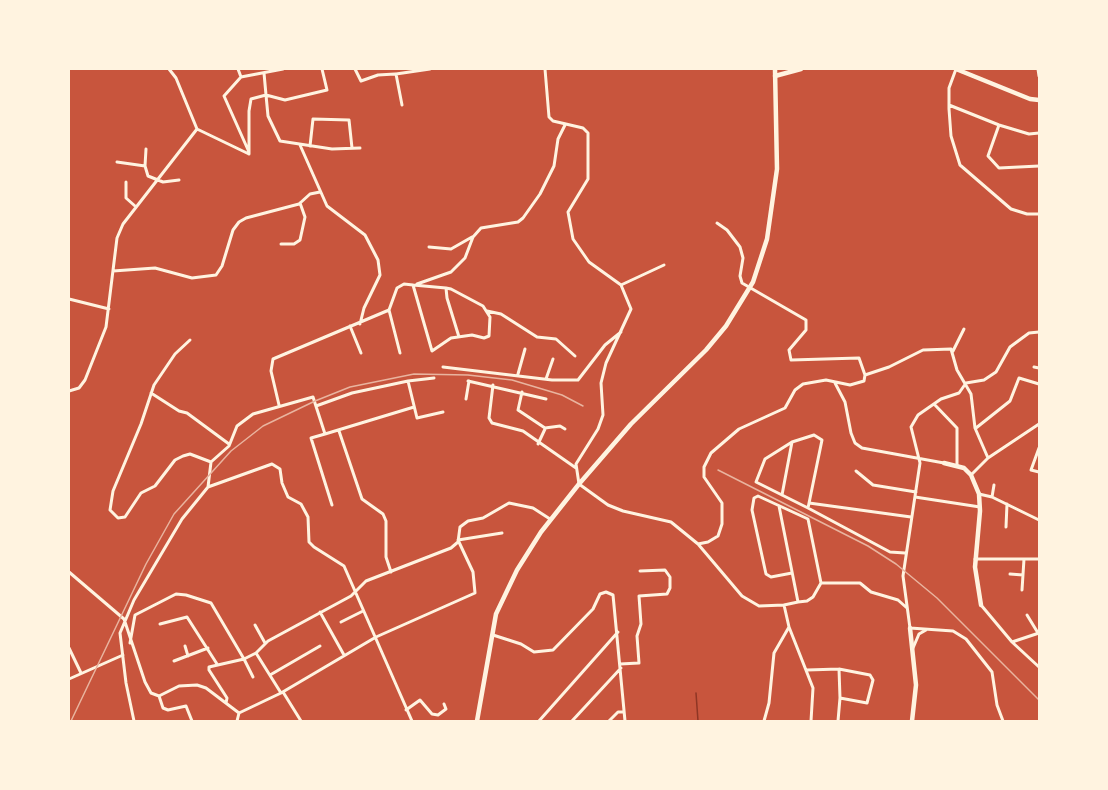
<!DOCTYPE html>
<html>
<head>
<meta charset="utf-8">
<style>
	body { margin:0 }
	#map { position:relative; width:1108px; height:790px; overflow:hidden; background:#c8553d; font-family:"Work Sans",sans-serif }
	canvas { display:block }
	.frame { position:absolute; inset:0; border:70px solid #fff3e0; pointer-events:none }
</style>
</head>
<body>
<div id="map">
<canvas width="1108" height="790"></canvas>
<div class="frame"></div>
</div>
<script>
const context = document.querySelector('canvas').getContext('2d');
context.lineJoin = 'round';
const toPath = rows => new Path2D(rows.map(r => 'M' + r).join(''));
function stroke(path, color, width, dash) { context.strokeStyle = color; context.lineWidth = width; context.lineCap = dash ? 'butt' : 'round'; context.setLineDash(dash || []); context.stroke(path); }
const stream = toPath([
	[696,693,698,721]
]);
const minor = toPath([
	[169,69,176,78,197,129,249,154],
	[238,69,241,77],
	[355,69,361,81,378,75,395,74],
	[545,69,549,117,553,121,583,128,588,133,588,179,568,212,573,239,589,262,621,285,631,309,606,363,601,383,603,415,598,429,576,464,579,484,608,505,623,511,671,522,698,544,742,596,759,606,784,605,798,602,779,506],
	[956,69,949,88,949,109,951,136,960,165,1011,209,1027,214,1039,214],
	[1038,69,1039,76],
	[264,73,266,95,285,100,327,90,322,69],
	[402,105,396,74,430,69],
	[949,105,999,125,1029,134,1039,133],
	[999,125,988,156,999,168,1039,166],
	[300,145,327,206,365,235,378,260,380,275,364,308,360,324],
	[310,146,313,119,349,120,352,148],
	[146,149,145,166,148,176,163,182,179,180],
	[249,152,224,96,241,77,283,69],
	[249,154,249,111,251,99,266,95,268,116,280,141,332,149,360,148],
	[117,162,145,166],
	[126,182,126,198,135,206],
	[281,244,294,244,300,240,305,217,300,203],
	[429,247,451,249,472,237],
	[113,271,155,268,192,278,216,275,222,266,233,230,239,222,246,218,299,204,310,194,320,192],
	[417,284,451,272,465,258,473,237,481,228,518,222,523,218,540,194,554,166,558,139,565,125],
	[621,285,664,265],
	[446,288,447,298,459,337],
	[69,299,109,309],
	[389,310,400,353],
	[487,311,501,314,537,337,556,339,575,356],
	[350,326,361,353],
	[190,340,175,354,154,385,141,424,113,491,110,510,118,518,125,517,141,493,155,486,175,460,183,456,190,454,211,462],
	[953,351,964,329],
	[443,367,552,380,578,380,605,345,621,332],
	[1034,367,1039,368],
	[518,374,525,349],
	[865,375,889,367,923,350,951,349,957,370,971,394,975,428,988,458],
	[546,379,553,359],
	[408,381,434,378],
	[468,381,546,399],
	[835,383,845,402,851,433,855,443,862,448,944,463],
	[493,385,489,418,492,423,523,431,576,468],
	[69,391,79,388,85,380,106,327,117,238,123,224,197,129],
	[522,392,518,410,545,428,560,426,565,429],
	[151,393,179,411,187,413,229,444],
	[466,399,469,381],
	[934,404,957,428,957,466],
	[279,405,271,371,273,359,389,310,397,288,404,284,413,285,446,288,451,289,483,306,490,317,489,336,484,338,472,335,451,338,432,351,413,285],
	[316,406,352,393,408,381,417,418,443,412],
	[976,428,1010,401,1019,378,1039,384],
	[339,431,362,499,383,514,386,521,386,557,391,572],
	[325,434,311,438,332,505],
	[814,435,822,440,808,508,756,482,765,459,792,442,814,435],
	[538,444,545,429],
	[1039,448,1031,470,1039,472],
	[856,471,873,485,916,492],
	[971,475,988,458,1039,424],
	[208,487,211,462,229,446,237,426,253,414,313,397,325,434,414,407],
	[979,494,992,497,1039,520],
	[782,495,792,442],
	[915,497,980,507],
	[992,497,994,485],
	[809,503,911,517],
	[808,508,890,552,905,553],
	[1006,527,1007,504],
	[698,544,708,542,718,536,722,524,722,503,704,477,704,467,711,453,739,429,785,408,795,390,803,384,826,380,850,385,864,381,865,375,859,358,791,360,789,350,806,330,806,320,742,283,740,276,743,258,740,247,727,230,717,223],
	[975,559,1039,559],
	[69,572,124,619,145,682,151,693,159,696,179,686,197,685,206,688,239,713],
	[792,573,771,577,766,574,752,510,754,498,758,496,808,519,821,583,813,597,807,601,798,602],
	[1010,574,1023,575],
	[821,583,860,583,871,592,898,600,907,608],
	[1022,590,1024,559],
	[784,605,789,627,813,688,811,721],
	[981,605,1012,642,1039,667],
	[320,612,344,655],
	[1027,615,1038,633],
	[341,622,363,611],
	[160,624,187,617,217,664],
	[255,625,265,643],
	[493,635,521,644,534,652,553,650,593,609,600,594,606,592,613,595,625,721],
	[1012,642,1039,633],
	[130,643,135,615,176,594,186,595,211,603,244,659,256,653,268,641,351,596,366,581,451,548,458,542,460,527,468,521,483,518,509,503,533,508,550,519],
	[185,646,188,656],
	[69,648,81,673],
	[913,648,919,634,926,630],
	[256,653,281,693],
	[174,661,208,648],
	[620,664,639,663,637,636,641,624,639,596,667,594,670,588,670,577,665,570,640,571],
	[807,670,839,669,870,675,873,680,867,703,840,698],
	[270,675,320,646],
	[69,679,123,655],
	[283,692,301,721],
	[159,696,163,708,168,710,186,706,192,721],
	[226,703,227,698,209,670,209,667,244,659,253,677],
	[406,710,420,700,432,714,438,715,446,709,444,704],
	[239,713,281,693,376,637,475,593,473,572,458,540,502,533],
	[134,721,126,683,120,633,134,600,182,519,208,487,272,464,280,469,282,483,288,497,301,504,308,517,309,542,314,547,344,566,412,721],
	[237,721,239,713],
	[539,721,618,632],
	[572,721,621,668],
	[609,721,618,712,624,712],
	[764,721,769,703,774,653,789,627],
	[838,721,840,698,839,669],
	[1003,721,997,705,992,672,966,639,953,631,910,628,903,576,920,463,911,427,918,415,941,399,959,393,966,383,984,380,996,372,1010,347,1029,333,1039,332]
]);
const tertiary = toPath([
	[956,69,1030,99,1039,100],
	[775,76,801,69],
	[944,463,964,468,971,475,979,494,980,511,975,567,981,605],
	[910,628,916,685,912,721]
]);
const secondary = toPath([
	[477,721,496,614,517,570,541,532,579,484,631,424,706,350,726,326,753,282,767,239,777,169,775,69]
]);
const rail = toPath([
	[718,470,868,546,896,564,937,598,1039,700],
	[71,721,146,564,174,514,231,451,263,426,315,401,350,387,414,374,468,375,512,380,562,395,583,406]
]);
stroke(stream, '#8f3625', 1.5);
stroke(minor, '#fff3e0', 3);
stroke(tertiary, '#fff3e0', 4.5);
stroke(secondary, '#fff3e0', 4.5);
stroke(rail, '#e9b49f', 1.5);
</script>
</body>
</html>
